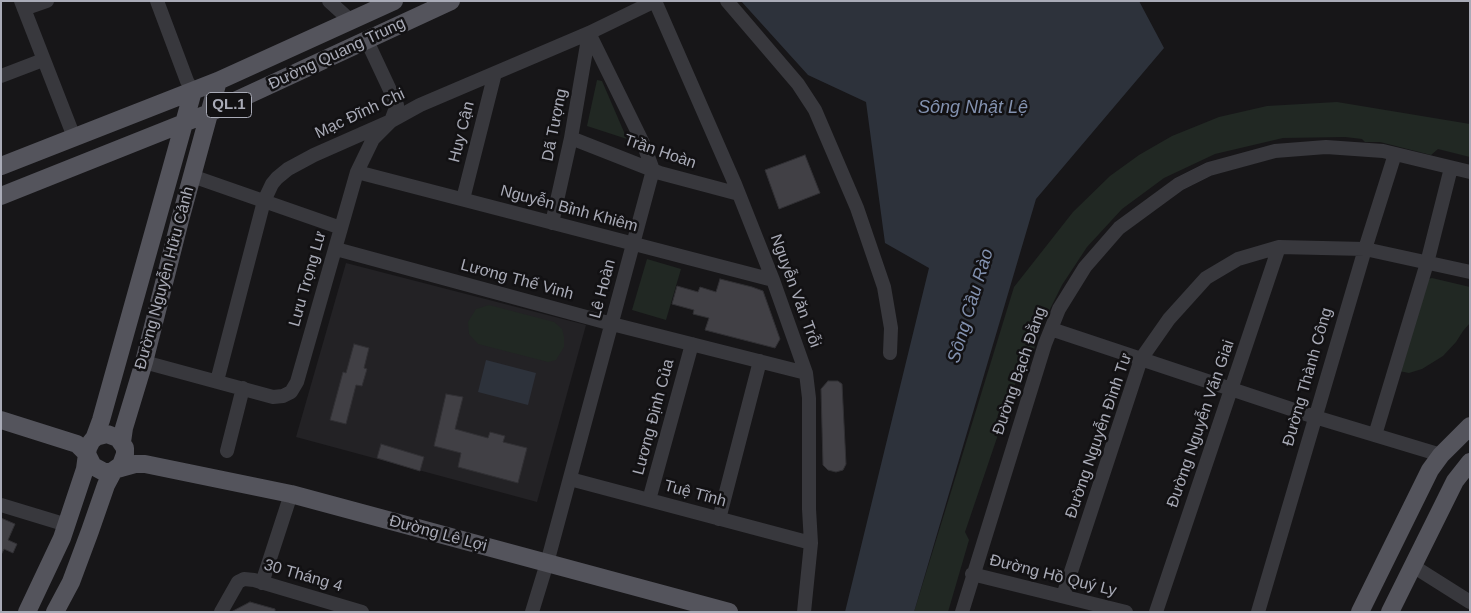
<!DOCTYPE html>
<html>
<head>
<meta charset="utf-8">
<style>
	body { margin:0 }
	#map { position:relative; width:1471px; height:613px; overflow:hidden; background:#171618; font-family:Arial,sans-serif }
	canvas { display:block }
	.frame { position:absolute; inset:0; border:2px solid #a9abb7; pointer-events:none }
</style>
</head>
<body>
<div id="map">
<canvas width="1471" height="613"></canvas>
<div class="frame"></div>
</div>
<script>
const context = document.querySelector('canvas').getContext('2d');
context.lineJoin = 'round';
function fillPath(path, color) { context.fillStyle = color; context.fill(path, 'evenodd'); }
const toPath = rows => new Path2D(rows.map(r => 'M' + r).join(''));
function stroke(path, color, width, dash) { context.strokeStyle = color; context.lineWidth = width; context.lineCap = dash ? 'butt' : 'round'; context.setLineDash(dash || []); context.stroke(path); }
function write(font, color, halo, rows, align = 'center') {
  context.font = font + ' Arial,sans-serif'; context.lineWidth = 5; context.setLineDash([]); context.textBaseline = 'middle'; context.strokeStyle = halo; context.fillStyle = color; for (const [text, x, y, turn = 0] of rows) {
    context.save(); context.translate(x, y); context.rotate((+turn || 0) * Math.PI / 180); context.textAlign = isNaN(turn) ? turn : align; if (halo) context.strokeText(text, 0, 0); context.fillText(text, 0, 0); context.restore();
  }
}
const built = toPath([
	[346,263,586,325,537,502,296,437]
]);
const green = toPath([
	[597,80,602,81,627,139,587,126],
	[1337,102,1470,124,1470,157,1438,149,1431,155,1380,142,1365,142,1362,139,1345,137,1283,138,1215,154,1164,178,1122,209,1087,247,1062,285,1043,323,1030,361,1022,364,965,532,969,540,948,612,914,612,1014,287,1073,212,1110,176,1139,155,1172,136,1219,117,1267,106],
	[647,259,681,269,666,320,632,310],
	[1432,278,1470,287,1470,323,1463,331,1456,342,1443,356,1422,369,1409,373,1399,371,1428,279],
	[489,305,554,322,562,329,564,337,564,347,556,360,548,362,478,344,469,334,468,322,476,309]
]);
const water = toPath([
	[741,1,1139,1,1164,48,1036,199,914,612,845,612,929,268,885,243,866,102,808,75],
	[486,360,536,373,528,405,478,392]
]);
const building = toPath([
	[805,155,820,193,779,209,765,170,805,155],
	[720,279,752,287,763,291,780,339,775,348,705,330,709,318,693,314,694,310,672,304,677,286,698,292,700,287,716,292,720,279],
	[354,344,369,348,364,368,367,369,362,386,356,385,346,424,330,420,343,372,346,373,354,344],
	[828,381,838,381,842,384,846,464,843,470,836,472,828,470,823,465,821,389,828,381],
	[446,394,463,397,455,429,488,438,490,432,505,436,503,442,527,448,518,483,458,467,461,453,434,446,446,394],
	[381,444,424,457,420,471,377,458,381,444],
	[1,518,15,524,8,540,17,544,13,553,4,549,1,555,1,518],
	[250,602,275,609,275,612,231,612,250,602]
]);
const minor = toPath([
	[21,1,74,137],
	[157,1,187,81,193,91],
	[329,1,351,21],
	[655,1,735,184,773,280,806,373,809,398,809,509,811,543,804,612],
	[727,1,798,84,815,110,857,208,884,287,891,328,890,353],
	[24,9,47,1],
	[1,76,43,60],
	[571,138,660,173,739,194],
	[357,172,773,280],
	[192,176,341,228],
	[463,199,495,73],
	[552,223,571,138,589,33],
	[336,249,612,324,806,373],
	[1051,329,1315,417,1441,455],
	[144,362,273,397,283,396,291,392,297,382,357,172,373,139,391,121,397,105,367,41],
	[217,381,264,201,272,184,277,178,288,169,314,155,391,121,420,105,589,33,655,1],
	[1375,435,1427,263,1451,168],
	[227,451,243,388],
	[570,479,811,543],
	[649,500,692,344],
	[1,505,67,525],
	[719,519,760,361],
	[1413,566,1470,602],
	[972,574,1126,612],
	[262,583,291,494],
	[1063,596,1141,359,1169,319,1206,278,1238,259,1279,247,1365,249,1470,272],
	[221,612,238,582,244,579,254,580,362,612],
	[532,612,547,563,653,170,643,143,589,33],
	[962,612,1045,344,1059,309,1085,267,1119,228,1179,184,1209,169,1275,151,1326,147,1383,151,1470,172],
	[1156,612,1279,247],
	[1258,612,1365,249,1395,154]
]);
const major = toPath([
	[1,166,218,81,394,1],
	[1,196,209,113,451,1],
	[1,420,77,444,87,454,93,466,104,472,111,472,121,465,125,454,125,448,118,438,107,434,95,437,91,442,88,448,87,454,85,469,62,538,27,612],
	[94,439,101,420,193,91],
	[122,442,124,428,144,362,180,220,218,81],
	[117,469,135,464,145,464,291,494,729,612],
	[55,612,71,582,90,531,106,485,114,470],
	[1360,612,1430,470,1441,455,1470,426],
	[1390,612,1455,481,1470,462]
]);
const shields = [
	[229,105,45]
];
const shieldNames = [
	["QL.1",229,105]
];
const streetNames = [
	["Đường Quang Trung",337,54,-25],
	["Mạc Đĩnh Chi",360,114,-25],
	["Dã Tượng",555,125,-79],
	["Huy Cận",462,132,-76],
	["Trần Hoàn",660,152,19],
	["Nguyễn Bỉnh Khiêm",569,209,15],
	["Đường Nguyễn Hữu Cảnh",165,278,-75],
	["Lưu Trọng Lư",308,279,-74],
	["Lương Thế Vinh",517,280,15],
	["Lê Hoàn",603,289,-75],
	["Nguyễn Văn Trỗi",795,291,70],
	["Đường Bạch Đằng",1020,371,-71],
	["Đường Thành Công",1308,377,-74],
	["Lương Định Của",654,417,-75],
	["Đường Nguyễn Văn Giai",1201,424,-71],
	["Đường Nguyễn Đình Tư",1099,436,-71],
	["Tuệ Tĩnh",695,494,15],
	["Đường Lê Lợi",438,534,15],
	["30 Tháng 4",303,576,16],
	["Đường Hồ Quý Ly",1053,576,14]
];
const waterNames = [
	["Sông Nhật Lệ",973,108],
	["Sông Cầu Rào",971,306,-73]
];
fillPath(built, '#232225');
fillPath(green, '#212823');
fillPath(water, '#2d323b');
fillPath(building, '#414045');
stroke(building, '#313034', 1);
stroke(minor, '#38383d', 14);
stroke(major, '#54545c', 18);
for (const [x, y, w] of shields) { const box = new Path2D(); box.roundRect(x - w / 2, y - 12.5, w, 25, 4); context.fillStyle = '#121113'; context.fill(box); stroke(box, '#a9abb7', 1); }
write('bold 15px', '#a9abb7', null, shieldNames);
write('16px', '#a9abb7', '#121113', streetNames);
write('italic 18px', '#8392b0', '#121113', waterNames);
</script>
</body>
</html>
